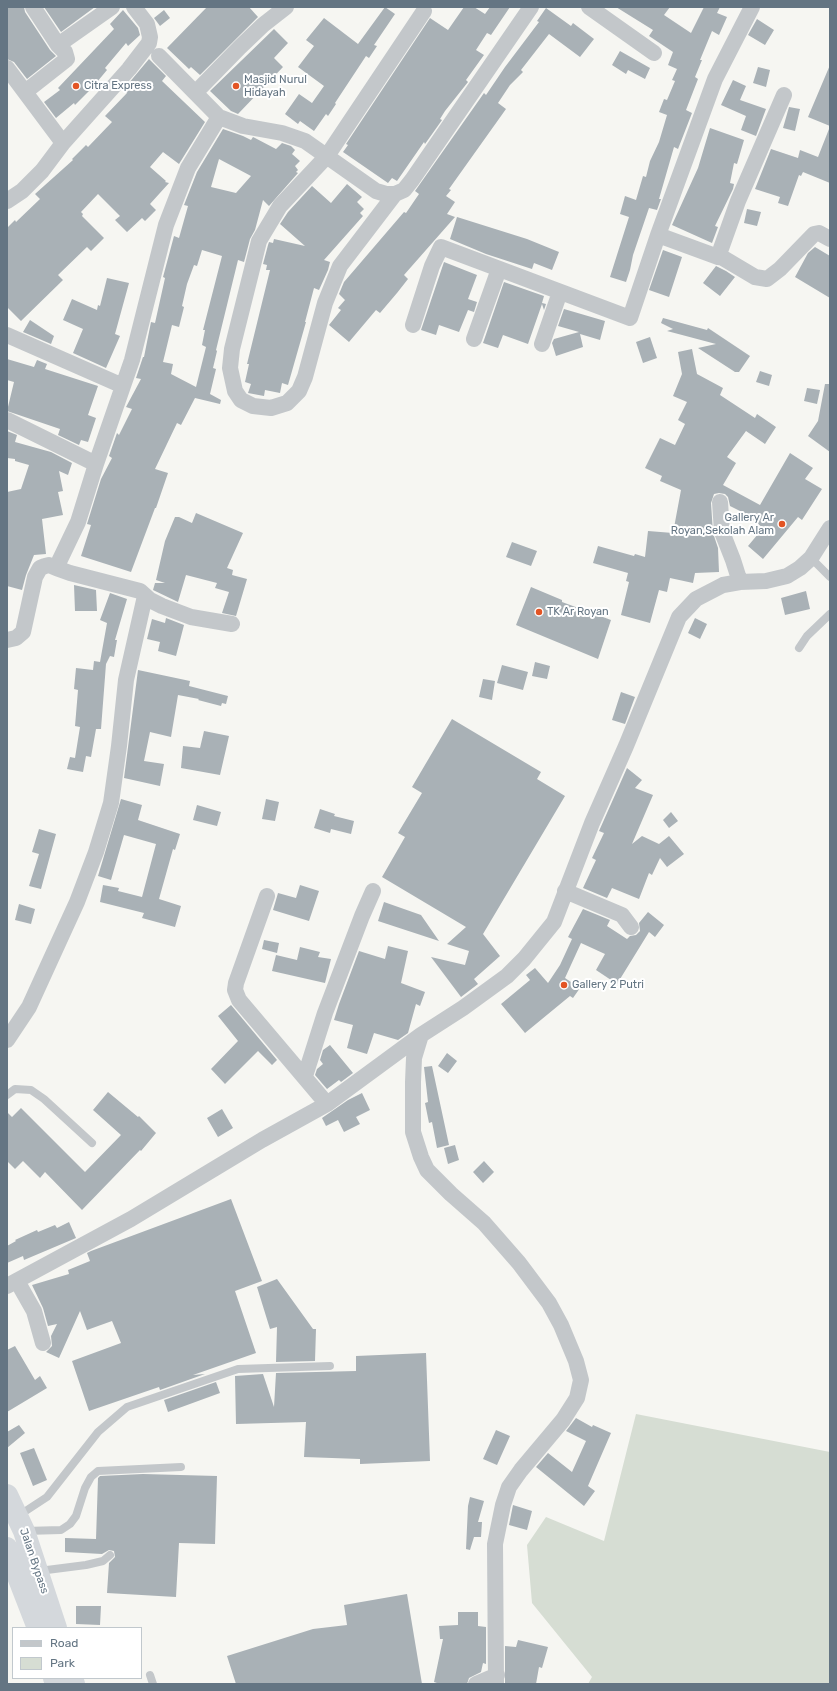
<!DOCTYPE html>
<html>
<head>
<meta charset="utf-8">
<style>
	body { margin:0 }
	#map { position:relative; width:837px; height:1691px; overflow:hidden; background:#f6f6f2; font-family:Rubik,sans-serif }
	canvas { display:block }
	.frame { position:absolute; inset:0; border:8px solid #647583; pointer-events:none }
	.legend { position:absolute; left:12px; top:1627px; width:130px; height:52px; box-sizing:border-box; background:#fff; border:1px solid #c1c8cd; margin:0; padding:5px 7px; list-style:none; font-size:12px; color:#647583 }
	.legend li { display:flex; align-items:center; gap:8px; height:20px }
	.legend b { width:20px; border:1px solid #c1c8cd }
</style>
</head>
<body>
<div id="map">
<canvas width="837" height="1691"></canvas>
<div class="frame"></div>
<ul class="legend">
<li><b style="height:5px;background:#c3c7ca"></b>Road</li>
<li><b style="height:11px;background:#d6ddd3"></b>Park</li>
</ul>
</div>
<script>
const context = document.querySelector('canvas').getContext('2d');
context.lineJoin = 'round';
function fillPath(path, color) { context.fillStyle = color; context.fill(path, 'evenodd'); }
const toPath = rows => new Path2D(rows.map(r => 'M' + r).join(''));
function stroke(path, color, width, dash) { context.strokeStyle = color; context.lineWidth = width; context.lineCap = dash ? 'butt' : 'round'; context.setLineDash(dash || []); context.stroke(path); }
function write(font, color, halo, rows, align = 'center') {
  context.font = font + ' Rubik,sans-serif'; context.lineWidth = 4; context.setLineDash([]); context.textBaseline = 'middle'; context.strokeStyle = halo; context.fillStyle = color; for (const [text, x, y, turn = 0] of rows) {
    context.save(); context.translate(x, y); context.rotate((+turn || 0) * Math.PI / 180); context.textAlign = isNaN(turn) ? turn : align; if (halo) context.strokeText(text, 0, 0); context.fillText(text, 0, 0); context.restore();
  }
}
const green = toPath([
	[636,1414,830,1452,830,1684,588,1684,592,1677,532,1603,527,1545,546,1517,604,1541]
]);
const building = toPath([
	[7,7,24,7,25,12,50,50,56,56,27,79,14,62,7,59],
	[44,7,95,7,61,32],
	[207,7,249,7,258,17,200,75,191,67,189,69,167,48],
	[385,7,395,14,374,45,377,46,369,58,366,56,335,103,336,104,328,116,326,114,314,131,300,121,298,124,285,114,299,94,312,103,324,86,298,67,314,46,306,40,324,18,358,44],
	[464,7,474,7,485,14,490,7,510,7,491,35,487,33,476,50,484,55,466,80,468,82,445,111,440,119,442,120,425,144,424,142,397,181,392,178,388,183,343,152,348,145,346,144,430,18,448,30],
	[616,7,670,7,664,15,691,33,704,7,720,7,717,13,727,17,719,35,712,31,700,60,702,60,695,77,698,79,686,110,692,113,678,149,674,147,659,199,661,199,657,210,649,208,633,255,630,270,626,282,610,277,629,217,620,214,625,196,636,200,643,176,646,177,650,161,659,142,667,115,659,112,664,99,667,100,675,81,672,80,677,69,668,65,673,52,649,36,653,30],
	[546,8,571,26,573,23,594,39,580,57,549,34,521,70,523,72,510,85,498,103,506,109,449,189,451,190,446,196,455,202,447,214,455,217,404,275,408,279,397,293,380,313,376,310,349,342,329,325,341,310,338,308,345,300,339,294,344,282,404,212,406,213,419,194,415,191,484,93,486,95,505,67,539,22,537,21],
	[123,10,138,28,140,35,128,46,126,43,105,68,107,70,92,88,75,105,74,103,56,118,44,102,60,90,58,88,114,29,110,24],
	[164,10,170,18,160,26,154,18],
	[757,19,774,30,765,45,748,35],
	[274,29,288,43,274,58,283,67,238,114,231,111,210,91],
	[620,51,650,68,645,79,628,70,626,74,612,65],
	[149,59,166,76,162,81,205,122,179,164,163,152,150,167,166,181,165,182,169,183,150,204,156,210,145,221,142,218,127,232,115,220,120,216,98,194,81,212,83,214,82,216,104,238,91,251,87,247,58,275,63,280,21,321,7,307,7,228,15,220,16,222,40,199,35,194,73,160,72,159,86,145,88,147,112,122,105,116,127,93,123,90],
	[830,65,830,126,808,117],
	[758,67,770,70,766,87,753,83],
	[733,80,746,86,740,100,766,109,756,136,741,130,746,116,721,105],
	[789,107,800,109,795,131,783,128],
	[710,128,744,140,737,164,734,163,730,183,734,184,733,189,715,226,718,227,712,243,672,225,698,168],
	[223,129,243,136,251,140,253,137,255,138,276,149,282,143,291,146,295,150,292,154,300,161,295,166,298,170,296,172,298,173,269,206,263,200,255,230,250,239,244,262,238,260,216,350,217,351,213,368,216,369,210,394,221,400,220,404,195,398,181,425,177,423,155,469,168,473,156,508,155,508,131,572,81,556,91,525,87,524,101,479,112,458,109,456,117,433,119,435,132,409,126,407,141,379,136,378,143,357,144,357,151,322,155,323,165,278,163,277,174,236,179,238,188,206,184,205,197,172],
	[219,159,251,176,236,193,211,187],
	[202,250,222,256,203,330,205,330,202,345,206,347,196,387,171,374,173,364,163,362,172,325,179,327,184,307,182,306,187,284,194,265,197,266],
	[829,129,830,183,803,172,801,176,799,175,788,206,778,203,780,197,755,189,771,149,798,158,800,150,818,157],
	[347,184,362,197,357,202,364,209,360,213,363,216,324,260,330,262,328,270,319,290,314,288,305,322,306,322,288,385,282,383,280,393,265,390,264,396,248,393,251,384,245,382,249,364,247,364,270,270,266,270,267,265,263,264,268,245,269,242,273,243,274,239,305,246,280,224,288,212,312,186,331,203],
	[747,209,761,212,757,226,744,223],
	[457,217,527,239,559,252,552,270,534,263,532,269,486,254,450,239],
	[815,247,830,256,830,298,795,277,808,253],
	[663,250,682,257,669,297,649,290],
	[444,262,477,275,468,299,477,302,474,312,468,310,459,332,439,325,436,335,421,330],
	[716,266,726,271,735,277,720,296,703,283],
	[107,278,129,283,115,334,120,336,106,368,73,353,83,329,63,320,72,299,97,310,98,305,100,306],
	[504,282,544,296,542,303,546,304,544,310,542,304,528,344,503,335,498,348,483,343],
	[564,309,605,321,600,340,580,334,583,347,556,356,552,343,554,339,579,332,558,326],
	[663,318,707,330,708,328,750,356,739,372,735,372,698,348,716,344,667,331,673,329,661,323],
	[30,320,54,336,51,344,23,332],
	[650,337,657,358,643,363,636,342],
	[692,349,697,374,723,388,720,395,755,418,757,414,776,427,765,444,746,431,727,457,736,463,723,485,760,505,790,453,813,468,805,479,822,489,802,520,798,517,763,559,748,546,763,528,746,514,730,506,728,497,725,494,719,493,714,494,711,503,713,533,718,548,719,572,695,573,693,583,670,578,667,592,659,590,650,623,621,615,629,582,626,581,628,573,593,563,598,546,634,556,635,554,645,557,648,531,673,533,681,490,660,481,662,476,645,468,660,438,675,445,685,424,678,420,687,402,673,396,682,374,678,352],
	[7,359,34,367,37,360,47,364,45,369,98,386,88,415,96,418,88,442,81,440,79,445,58,435,60,429,7,411,14,382,7,380],
	[760,371,772,375,769,386,756,382],
	[825,384,830,384,830,452,808,436,818,421],
	[807,388,820,390,817,404,804,401],
	[7,431,17,435,15,442,51,452,72,463,68,475,59,471,63,491,58,492,63,515,42,519,46,554,34,555,26,575,22,590,7,586,7,492,21,489,29,465,15,461,15,459,7,458],
	[196,513,243,533,227,568,233,570,232,575,247,579,236,616,222,613,229,592,215,588,217,583,186,575,178,602,153,590,155,583,165,583,156,580,165,541,175,517,179,517,192,523],
	[512,542,537,551,531,566,506,557],
	[74,585,96,590,97,611,75,611],
	[531,587,562,600,562,602,611,620,598,659,516,625],
	[806,591,810,609,785,615,781,598],
	[110,593,127,599,115,640,117,640,114,657,110,656,106,664,101,729,96,729,91,757,86,756,83,772,67,769,70,757,75,758,80,727,75,726,78,690,74,689,76,668,93,670,94,661,100,662,107,623,100,620],
	[166,618,184,625,176,656,158,651,160,642,147,639,152,619,165,623],
	[695,618,707,624,700,639,688,633],
	[535,662,550,666,547,679,532,676],
	[502,665,528,672,523,690,497,683],
	[138,670,190,681,189,686,228,696,226,704,222,703,221,706,198,700,199,699,178,695,171,737,150,732,144,761,164,764,160,786,124,778],
	[483,679,495,681,492,700,479,697],
	[621,692,635,697,625,724,612,720],
	[452,719,541,772,537,779,565,796,483,934,500,956,474,979,478,984,461,997,431,957,465,965,469,951,447,944,466,927,382,877,405,837,398,833,422,793,412,787],
	[204,731,229,736,220,775,181,768,183,746,200,748],
	[627,768,642,780,635,788,653,795,632,844,642,836,659,844,669,836,684,854,667,867,660,858,652,875,649,873,639,899,612,888,607,898,583,888,596,860,592,858,604,833,599,831],
	[121,799,142,805,138,820,180,834,175,850,173,849,159,899,181,906,175,927,142,918,144,913,100,902,103,885,119,888,118,891,142,897,156,844,124,835,111,880,98,876],
	[266,799,279,802,275,821,262,819],
	[197,805,221,812,217,826,193,820],
	[320,809,335,814,334,816,354,821,351,834,331,829,330,833,314,828],
	[671,812,678,821,669,828,663,820],
	[39,829,56,834,41,889,29,886,39,854,32,852],
	[300,885,319,891,309,921,273,910,278,893,296,898],
	[384,902,421,915,439,941,378,921],
	[19,904,35,909,31,924,15,920],
	[583,909,610,920,607,926,627,939,630,936,636,935,640,931,639,923,648,912,664,925,655,937,649,932,617,984,596,970,605,954,581,943,565,978,580,988,573,998,570,996,525,1033,501,1004,530,980,526,975,535,968,548,983,560,965,572,939,568,937],
	[264,940,279,943,277,953,262,949],
	[388,946,408,951,401,983,425,992,420,1006,416,1004,408,1033,398,1040,374,1033,367,1054,347,1048,353,1025,334,1020,339,1004,359,951,385,959],
	[300,947,320,952,318,957,331,959,325,983,272,971,276,955,297,960],
	[231,1005,277,1060,272,1065,258,1051,225,1084,211,1069,238,1041,218,1016],
	[330,1045,353,1073,341,1082,339,1080,327,1089,315,1075,317,1069,323,1064,320,1060,323,1050],
	[447,1053,457,1061,448,1073,438,1066],
	[432,1066,449,1145,437,1148,432,1122,429,1123,425,1103,428,1102,424,1067],
	[108,1092,138,1117,139,1116,156,1133,141,1151,140,1150,82,1210,45,1172,40,1178,23,1161,15,1169,7,1161,7,1112,12,1117,21,1108,85,1172,121,1135,93,1110],
	[362,1093,370,1110,356,1117,360,1124,344,1132,338,1120,326,1126,322,1118,348,1100],
	[222,1109,233,1128,218,1137,207,1118],
	[455,1145,459,1160,448,1164,444,1148],
	[484,1161,494,1172,483,1183,473,1172],
	[231,1199,262,1281,235,1291,256,1353,193,1375,205,1374,160,1390,159,1387,89,1411,72,1361,121,1343,112,1321,87,1330,80,1311,59,1358,46,1352,52,1346,51,1336,57,1324,48,1326,43,1308,32,1285,69,1274,68,1270,90,1261,87,1253,91,1251],
	[69,1222,76,1238,24,1260,23,1256,7,1263,7,1246,16,1241,15,1240,37,1230,38,1232,55,1225,57,1228],
	[277,1279,313,1329,316,1329,315,1361,276,1362,277,1327,270,1329,257,1287],
	[15,1346,35,1380,40,1376,47,1388,7,1412,7,1350],
	[426,1353,430,1461,360,1464,360,1459,304,1457,306,1422,236,1424,235,1376,263,1374,274,1407,276,1373,356,1371,356,1356],
	[216,1382,220,1393,168,1412,164,1400],
	[576,1418,592,1427,593,1425,611,1433,588,1486,595,1491,584,1506,536,1467,548,1453,572,1472,586,1441,566,1431],
	[19,1425,25,1433,7,1448,7,1432],
	[496,1430,510,1436,497,1465,483,1459],
	[34,1448,47,1480,33,1486,20,1453],
	[143,1474,217,1476,215,1544,179,1543,176,1597,107,1593,109,1563,115,1557,114,1551,109,1550,102,1554,65,1552,65,1538,96,1539,98,1478,100,1476],
	[470,1497,484,1501,478,1522,482,1522,481,1537,474,1537,470,1550,466,1549,468,1506],
	[513,1505,532,1511,527,1530,509,1525],
	[407,1594,422,1684,236,1684,227,1656,313,1629,347,1625,344,1605],
	[76,1606,101,1606,100,1625,76,1624],
	[458,1612,478,1612,478,1626,486,1627,486,1664,483,1663,481,1672,469,1678,467,1684,440,1684,434,1682,443,1639,440,1639,439,1626,458,1625],
	[518,1640,548,1647,542,1668,539,1667,536,1684,505,1684,505,1646,516,1647]
]);
const lane = toPath([
	[811,558,830,577],
	[799,648,807,636,830,614],
	[7,1095,15,1089,31,1090,44,1099,92,1143],
	[18,1516,47,1497,98,1432,127,1407,238,1369,330,1366],
	[25,1531,61,1530,70,1524,76,1516,85,1488,91,1477,98,1471,181,1467],
	[39,1571,86,1565,103,1561,110,1555],
	[150,1675,153,1684]
]);
const street = toPath([
	[589,7,654,53],
	[58,45,112,7],
	[159,56,219,117,243,126,282,133,305,141,376,191,386,194,395,194,404,190,412,180,531,7],
	[7,68,63,143],
	[25,92,67,59,65,52,58,45,33,7],
	[196,92,240,47,263,25,286,7],
	[784,95,738,201,718,257,723,258,755,277,767,279,780,269,814,234,819,233,830,239],
	[395,194,340,266,325,303,305,377,299,391,287,403,271,408,253,406,241,400,235,391,230,368,232,349,259,241,280,206,327,156,424,11],
	[7,201,22,191,42,171,63,143,129,69,149,43,150,37,147,24,134,7],
	[658,235,715,79,752,7],
	[413,325,432,266,441,247,630,318,658,235,718,257],
	[7,335,123,386],
	[474,339,499,269],
	[542,344,560,292],
	[7,420,96,464],
	[720,502,722,532,733,560,740,582],
	[56,568,70,573,140,591,150,600,162,606,191,617,232,624],
	[7,640,16,638,23,632,35,577,40,568,45,566,49,565,56,568,78,522,96,464,132,360,166,225,188,168,219,117],
	[565,891,622,915,631,927],
	[267,896,236,983,235,990,239,1000,327,1104],
	[421,1035,414,1058,413,1082,413,1132,421,1157,427,1170,451,1194,484,1223,519,1263,549,1303,561,1325,576,1361,581,1380,577,1398,563,1420,521,1470,509,1487,503,1505,495,1544,496,1684],
	[7,1040,29,1007,50,961,77,902,96,852,111,803,119,746,126,680,145,596],
	[305,1076,325,1013,362,916,373,891],
	[17,1281,34,1311,43,1343],
	[7,1286,131,1219,262,1140,327,1104,421,1035,463,1008,507,976,524,959,554,922,592,823,626,746,679,617,696,599,723,585,740,582,766,581,787,576,800,568,811,558,830,528],
	[476,1684,497,1675]
]);
const highway = toPath([
	[7,1495,24,1531,56,1628],
	[7,1548,38,1628],
	[54,1678,56,1684],
	[72,1678,74,1684]
]);
const markers = [
	[76,86,4,"#e35424"],
	[236,86,4,"#e35424"],
	[782,524,4,"#e35424"],
	[539,612,4,"#e35424"],
	[564,985,4,"#e35424"]
];
const poiNames = [
	["Masjid Nurul",244,80],
	["Hidayah",244,93],
	["Citra Express",84,86],
	["Gallery Ar",774,518,"right"],
	["Royan,Sekolah Alam",774,531,"right"],
	["TK Ar Royan",547,612],
	["Gallery 2 Putri",572,985]
];
const streetNames = [
	["Jalan Bypass",34,1561,71]
];
fillPath(green, '#d6ddd3');
fillPath(building, '#a9b1b6');
stroke(lane, '#c3c7ca', 8);
stroke(street, '#c3c7ca', 16);
stroke(highway, '#d4d8dc', 22);
for (const [x, y, r, color] of markers) { const dot = new Path2D(); dot.arc(x, y, r, 0, 2 * Math.PI); context.fillStyle = color; context.fill(dot); stroke(dot, '#fff', 1.5); }
write('11px', '#647583', '#fff', poiNames, 'left');
write('11px', '#647583', '#fff', streetNames);
</script>
</body>
</html>
